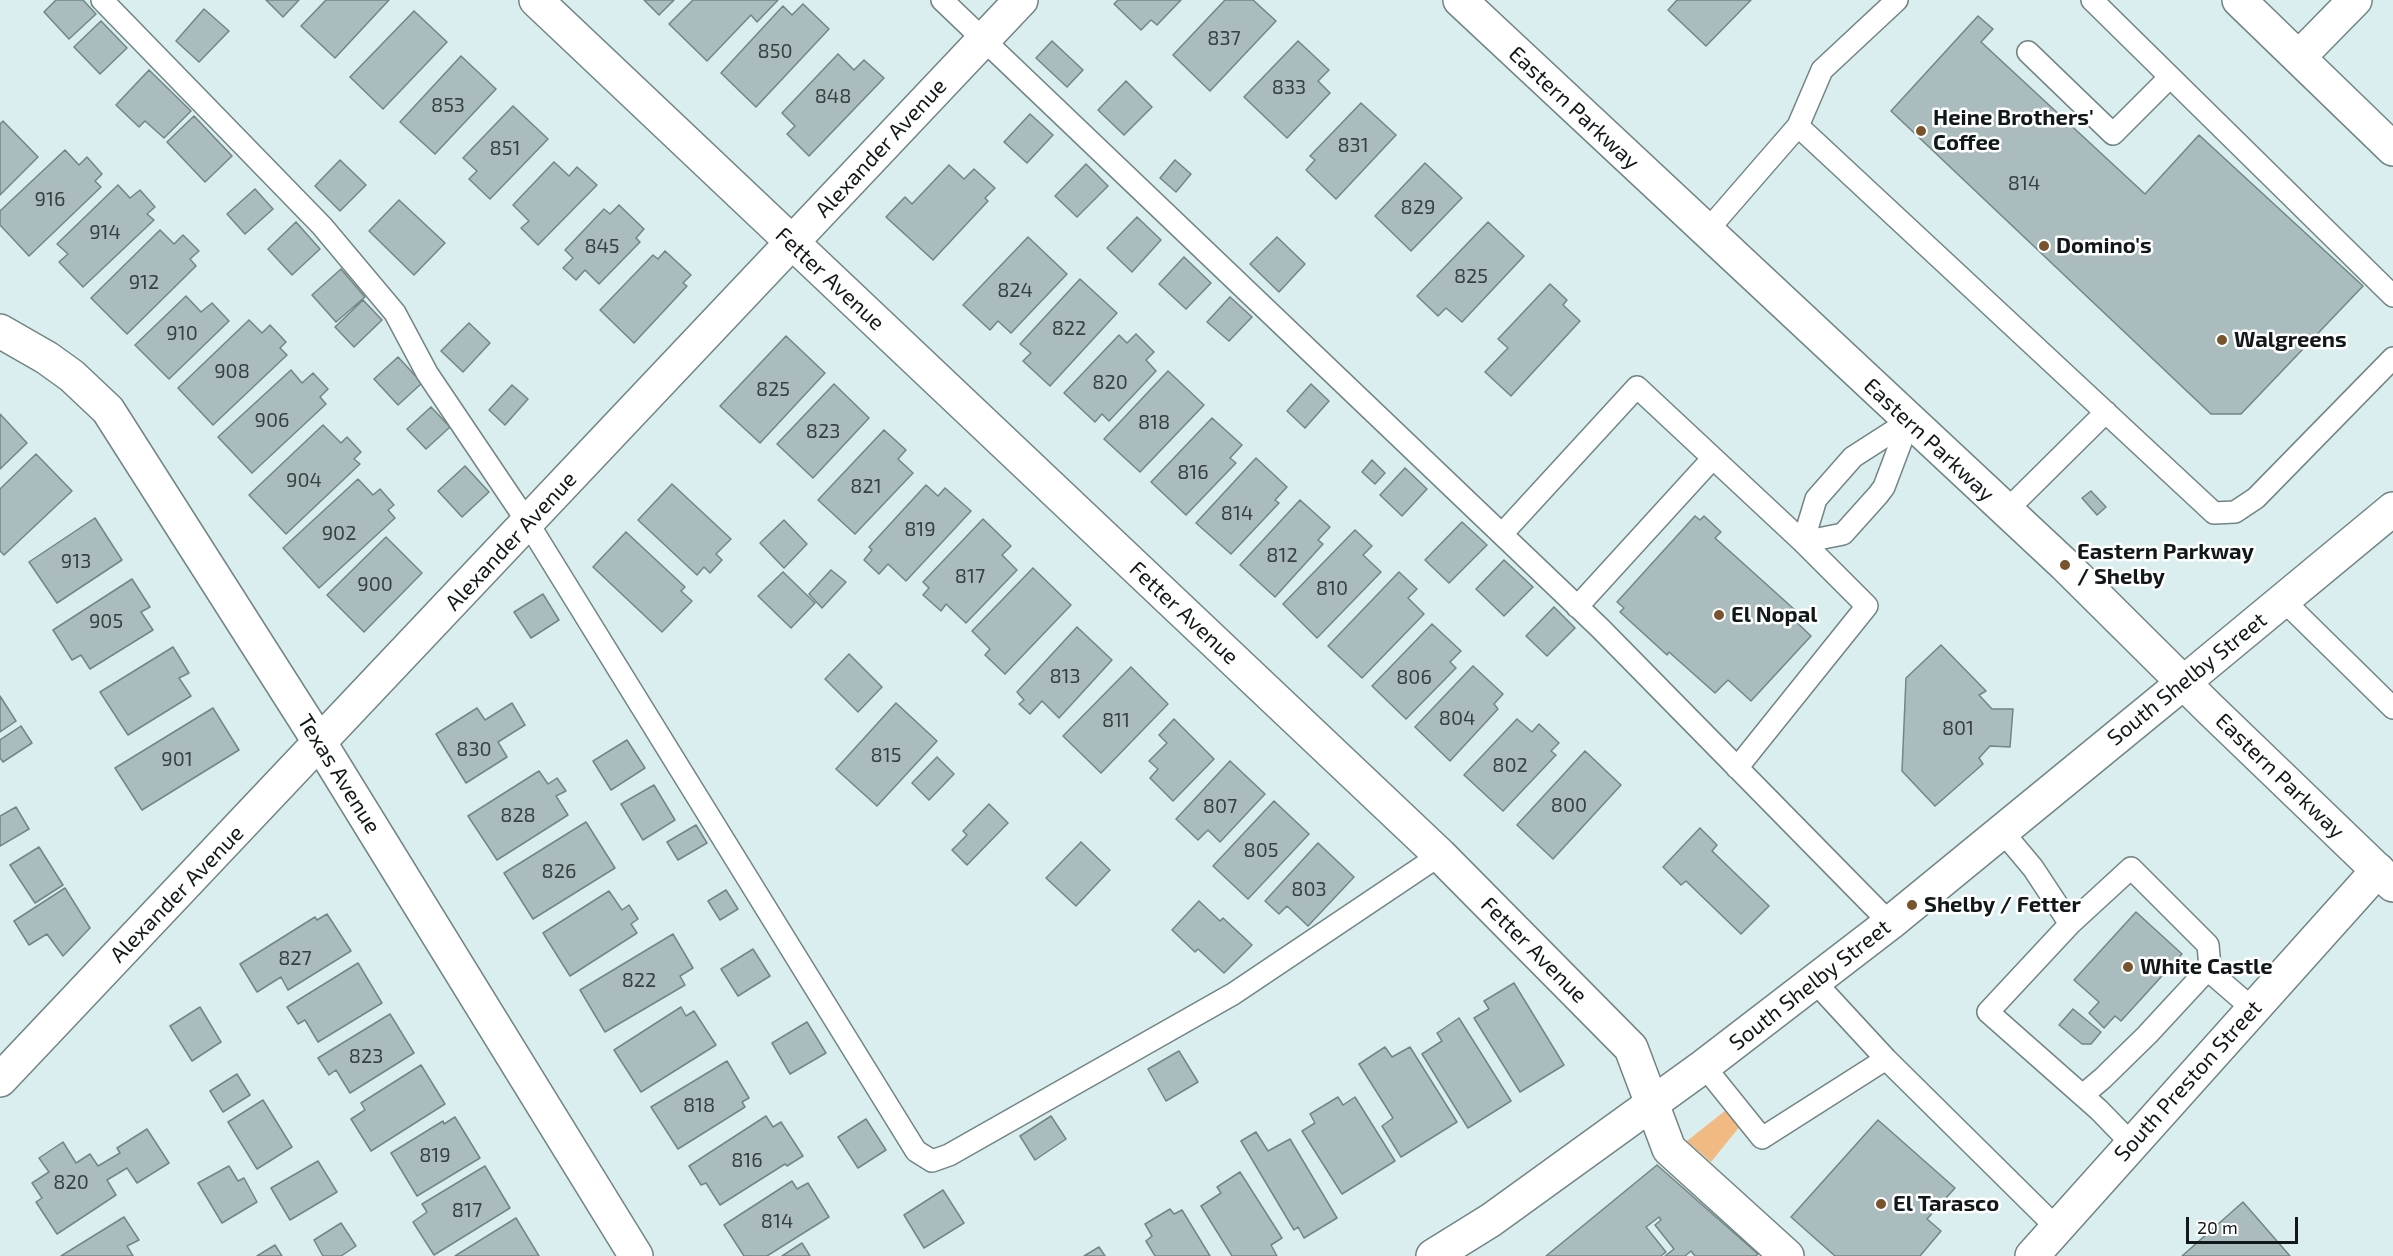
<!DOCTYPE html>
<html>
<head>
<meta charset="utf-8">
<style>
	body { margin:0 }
	#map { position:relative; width:2393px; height:1256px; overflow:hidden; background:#daeeef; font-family:"Exo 2",sans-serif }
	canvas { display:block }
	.scale { position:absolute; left:2186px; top:1217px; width:112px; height:27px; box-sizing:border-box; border:3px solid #111819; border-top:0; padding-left:8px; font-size:18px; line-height:21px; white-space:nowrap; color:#111819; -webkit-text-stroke:4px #fff; paint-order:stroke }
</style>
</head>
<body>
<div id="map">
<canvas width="2393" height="1256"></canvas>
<div class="scale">20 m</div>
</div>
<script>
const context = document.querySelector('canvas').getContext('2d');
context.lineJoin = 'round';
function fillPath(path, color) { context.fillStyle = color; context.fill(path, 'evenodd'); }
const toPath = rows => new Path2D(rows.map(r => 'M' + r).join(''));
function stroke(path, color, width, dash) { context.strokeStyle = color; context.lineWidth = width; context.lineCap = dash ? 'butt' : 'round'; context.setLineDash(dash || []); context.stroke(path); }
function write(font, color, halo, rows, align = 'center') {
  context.font = font + ' "Exo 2",sans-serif'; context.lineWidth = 5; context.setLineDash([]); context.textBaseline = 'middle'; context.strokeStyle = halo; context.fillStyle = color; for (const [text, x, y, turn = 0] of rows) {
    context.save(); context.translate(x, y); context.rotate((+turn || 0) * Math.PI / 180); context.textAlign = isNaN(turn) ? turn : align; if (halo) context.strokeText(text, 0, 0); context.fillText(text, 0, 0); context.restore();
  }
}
const green = toPath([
	[1726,1110,1741,1125,1711,1162,1687,1141]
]);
const building = toPath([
	[56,0,83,0,96,14,69,39,44,12,56,0],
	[266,0,299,0,283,17,266,0],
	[326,0,389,0,335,58,301,26,326,0],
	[644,0,674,0,659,15,644,0],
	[693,0,778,0,757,22,751,15,707,61,669,24,693,0],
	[1118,0,1181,0,1157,25,1151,20,1141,30,1114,4,1118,0],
	[1225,0,1253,0,1276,21,1210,91,1173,55,1225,0],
	[1677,0,1751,0,1706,46,1668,10,1677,0],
	[803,4,829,29,756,107,721,73,783,6,792,15,803,4],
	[204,9,229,31,199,62,176,41,204,9],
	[414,11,447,42,383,109,350,77,414,11],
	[1978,16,1993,29,1981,42,2145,194,2199,135,2363,286,2241,414,2211,414,1891,111,1978,16],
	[101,21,127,48,100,74,74,47,101,21],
	[1052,41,1083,70,1067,87,1036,58,1052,41],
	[1298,41,1329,70,1318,81,1330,93,1287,138,1244,97,1298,41],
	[838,54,854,70,864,60,884,78,809,156,787,134,795,126,782,113,838,54],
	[461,56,496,89,435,154,400,122,461,56],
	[149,70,191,111,164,138,145,121,139,127,116,105,149,70],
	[1126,81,1152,107,1124,135,1098,110,1126,81],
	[1361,103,1396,135,1336,199,1306,170,1315,160,1310,156,1361,103],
	[513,106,548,139,490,199,469,179,477,171,463,158,513,106],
	[1030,114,1053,135,1027,163,1004,142,1030,114],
	[194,116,232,156,205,182,167,142,194,116],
	[3,121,38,157,0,195,0,124,3,121],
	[65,150,79,165,87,157,102,174,95,181,101,187,29,256,0,225,0,211,65,150],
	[340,160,366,185,340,211,315,186,340,160],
	[1175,160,1191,174,1176,192,1160,178,1175,160],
	[554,162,569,176,577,167,597,185,538,245,521,228,529,221,513,205,554,162],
	[1425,163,1462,198,1411,251,1375,216,1425,163],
	[1086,164,1108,186,1077,217,1055,196,1086,164],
	[949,165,964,179,974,169,995,188,985,198,988,201,933,260,886,217,905,197,912,204,949,165],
	[118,185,130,198,140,190,155,207,147,214,154,220,83,287,59,262,68,254,57,244,118,185],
	[255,189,273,209,245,234,227,214,255,189],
	[399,200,445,243,414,275,369,231,399,200],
	[619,205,644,229,636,238,640,242,599,284,585,270,576,280,563,268,573,258,565,250,604,209,610,214,619,205],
	[1137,217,1161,240,1132,272,1107,248,1137,217],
	[296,222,320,249,292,275,268,249,296,222],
	[1488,222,1524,256,1462,322,1446,308,1438,316,1417,296,1488,222],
	[160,230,174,244,183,235,199,251,190,259,196,266,127,334,91,298,160,230],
	[1028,237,1067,274,1011,333,998,321,990,330,963,305,1028,237],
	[1277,237,1305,264,1279,292,1250,264,1277,237],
	[665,251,691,275,683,283,687,286,634,343,600,310,653,255,658,259,665,251],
	[1184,257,1211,283,1186,309,1159,284,1184,257],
	[341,269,365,297,336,322,312,295,341,269],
	[1080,279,1117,313,1050,386,1023,361,1031,353,1020,344,1080,279],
	[1550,284,1567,300,1563,305,1580,321,1511,396,1485,372,1508,348,1498,339,1550,284],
	[186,296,201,312,212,303,229,321,169,379,135,345,186,296],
	[1230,297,1252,317,1229,341,1207,322,1230,297],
	[363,300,382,320,354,347,335,327,363,300],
	[249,320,262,333,270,325,286,342,280,348,287,355,213,425,178,388,249,320],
	[469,323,490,343,463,372,441,351,469,323],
	[1136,334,1154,352,1146,360,1156,371,1109,421,1102,414,1095,422,1064,393,1119,335,1127,343,1136,334],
	[786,336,825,373,760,443,720,406,786,336],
	[398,357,422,383,398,405,374,379,398,357],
	[291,370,302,383,313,373,328,389,320,397,326,404,252,473,218,437,291,370],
	[1168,371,1204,405,1140,472,1104,439,1168,371],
	[834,384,869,418,813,478,777,444,834,384],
	[1311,384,1329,401,1305,428,1287,411,1311,384],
	[512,385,528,399,505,425,489,410,512,385],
	[431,407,450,427,426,449,407,429,431,407],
	[0,414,27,443,0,469,0,414],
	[1212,418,1242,445,1230,458,1236,463,1186,515,1151,482,1212,418],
	[323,425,341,443,347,437,361,452,354,459,360,464,286,534,249,495,323,425],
	[884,430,906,450,898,459,913,473,855,534,818,500,884,430],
	[36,454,72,491,4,555,0,551,0,489,36,454],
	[1256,458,1287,487,1275,500,1279,503,1231,554,1196,523,1256,458],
	[1372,460,1385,473,1375,484,1362,472,1372,460],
	[465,466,489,492,462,517,438,491,465,466],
	[1405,468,1427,489,1402,516,1380,495,1405,468],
	[358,479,373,495,380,489,394,505,388,510,395,518,319,588,283,548,358,479],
	[672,484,731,539,716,554,722,560,710,573,704,567,697,575,638,520,672,484],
	[926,485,938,496,945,488,971,511,906,581,888,564,879,574,864,560,872,550,869,547,926,485],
	[2091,491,2106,507,2097,515,2082,498,2091,491],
	[1300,500,1330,527,1318,540,1323,544,1275,597,1240,565,1300,500],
	[1695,516,1700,520,1704,516,1721,532,1715,538,1795,610,1790,616,1811,636,1751,701,1728,680,1715,693,1669,652,1667,655,1620,612,1624,608,1617,602,1695,516],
	[95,518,122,560,57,603,29,562,95,518],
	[983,519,1011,546,1002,555,1017,570,966,623,946,604,941,611,923,595,929,588,923,582,983,519],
	[784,520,807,544,784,568,760,543,784,520],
	[1462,522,1487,545,1449,583,1425,560,1462,522],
	[1355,530,1372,546,1363,555,1381,572,1317,638,1283,604,1355,530],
	[626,532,685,587,681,591,692,601,662,632,593,567,626,532],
	[386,537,422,573,364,632,327,595,386,537],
	[1504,560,1533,587,1504,616,1476,589,1504,560],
	[1033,568,1071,605,1005,674,985,655,990,649,972,631,1033,568],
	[831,570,846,582,822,608,809,594,831,570],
	[783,572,815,603,791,628,758,596,783,572],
	[1399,572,1417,589,1408,598,1424,614,1362,678,1328,646,1399,572],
	[132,579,150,607,141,612,153,630,90,669,81,655,72,660,53,630,132,579],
	[543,594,559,620,531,638,514,612,543,594],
	[1554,607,1575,628,1547,656,1526,636,1554,607],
	[1432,624,1461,651,1450,662,1456,668,1406,719,1372,686,1432,624],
	[1077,627,1112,660,1059,718,1042,701,1030,714,1019,704,1024,700,1017,692,1077,627],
	[1941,645,1986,691,1979,695,1992,709,2013,709,2010,747,1990,746,1979,758,1983,764,1935,806,1902,771,1906,678,1941,645],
	[173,647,189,673,179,678,191,696,128,735,100,692,173,647],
	[849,654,882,687,858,712,825,679,849,654],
	[1473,666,1503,694,1494,704,1498,709,1450,761,1415,727,1473,666],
	[1131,667,1168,704,1101,773,1063,736,1131,667],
	[0,696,16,721,0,732,0,696],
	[512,703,525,725,498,742,507,757,466,783,436,734,477,708,485,720,512,703],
	[896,703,937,741,877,806,836,769,896,703],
	[213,708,239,750,142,810,115,768,213,708],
	[1174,719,1214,759,1173,801,1150,778,1158,769,1149,761,1167,743,1159,735,1174,719],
	[1517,719,1532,732,1539,724,1559,743,1551,751,1556,755,1503,811,1464,775,1517,719],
	[21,726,32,743,3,762,0,758,0,740,21,726],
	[627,740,645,768,611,790,593,761,627,740],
	[1585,751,1621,785,1553,859,1517,825,1585,751],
	[937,757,954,774,929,800,912,783,937,757],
	[1230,761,1265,794,1220,842,1208,830,1198,840,1176,819,1230,761],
	[539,771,548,784,557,778,566,791,556,796,568,815,497,860,468,816,539,771],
	[654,785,675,820,643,840,621,804,654,785],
	[1274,801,1309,834,1248,899,1213,866,1274,801],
	[989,804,1008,823,967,865,952,850,967,835,963,831,989,804],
	[16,807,29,829,0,846,0,816,16,807],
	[586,822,615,868,533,919,504,873,586,822],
	[696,825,707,843,678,860,667,842,696,825],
	[1700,828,1717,845,1712,851,1769,906,1741,934,1686,881,1681,885,1663,867,1700,828],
	[1081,842,1110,870,1076,906,1046,878,1081,842],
	[1318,843,1354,877,1308,926,1287,906,1279,914,1265,901,1318,843],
	[39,847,63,885,35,903,10,865,39,847],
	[65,888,90,928,63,956,47,934,29,945,14,921,65,888],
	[726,890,738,909,720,920,708,901,726,890],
	[609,891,622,910,629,905,638,919,631,924,637,933,570,976,543,933,609,891],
	[1199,901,1220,921,1223,918,1252,945,1224,973,1198,949,1195,952,1172,930,1199,901],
	[2136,912,2182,954,2121,1021,2115,1016,2104,1028,2089,1013,2099,1002,2074,980,2136,912],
	[327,914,351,951,288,990,281,977,257,992,240,964,315,917,317,920,327,914],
	[673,934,693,968,680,976,685,985,605,1032,580,990,673,934],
	[753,949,770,976,738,996,721,969,753,949],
	[358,963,382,1003,318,1042,305,1020,298,1024,287,1007,358,963],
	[1514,983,1564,1065,1520,1092,1474,1018,1489,1009,1484,1001,1514,983],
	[200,1007,221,1042,192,1061,170,1026,200,1007],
	[681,1007,686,1016,694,1011,716,1045,641,1092,614,1050,681,1007],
	[2073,1009,2101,1032,2091,1044,2082,1044,2059,1025,2073,1009],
	[390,1014,414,1053,350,1093,336,1070,329,1075,318,1058,390,1014],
	[1459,1018,1511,1101,1468,1128,1422,1054,1442,1041,1437,1033,1459,1018],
	[807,1022,826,1053,790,1074,772,1043,807,1022],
	[1385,1047,1392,1057,1410,1047,1457,1122,1401,1157,1382,1126,1393,1118,1359,1064,1385,1047],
	[1179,1051,1198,1082,1166,1101,1148,1069,1179,1051],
	[727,1061,749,1098,742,1102,745,1107,678,1149,651,1107,727,1061],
	[421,1065,445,1104,371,1151,351,1119,365,1110,361,1103,421,1065],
	[237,1074,250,1095,223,1112,210,1091,237,1074],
	[1338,1097,1343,1105,1355,1097,1395,1161,1342,1194,1302,1131,1315,1123,1310,1114,1338,1097],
	[263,1100,292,1147,257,1169,228,1122,263,1100],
	[766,1116,773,1127,781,1122,803,1156,787,1166,785,1164,720,1205,706,1183,701,1185,689,1166,766,1116],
	[1051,1116,1066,1139,1035,1160,1020,1136,1051,1116],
	[455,1117,480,1158,417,1196,391,1153,443,1121,444,1124,455,1117],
	[866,1119,886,1150,858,1168,838,1137,866,1119],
	[1878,1120,1955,1188,1927,1219,1941,1231,1920,1256,1835,1256,1791,1217,1878,1120],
	[147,1129,169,1163,137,1183,127,1168,107,1180,116,1195,57,1234,36,1202,42,1198,32,1183,49,1172,39,1158,63,1142,76,1163,90,1154,98,1166,120,1153,117,1148,147,1129],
	[1256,1132,1268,1151,1290,1139,1337,1218,1304,1238,1298,1227,1294,1230,1241,1141,1256,1132],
	[318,1161,337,1192,290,1220,271,1188,318,1161],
	[1657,1165,1758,1254,1756,1256,1695,1256,1691,1251,1685,1256,1665,1256,1674,1249,1655,1225,1661,1220,1659,1217,1646,1227,1666,1252,1661,1256,1546,1256,1657,1165],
	[229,1166,238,1181,244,1178,257,1202,222,1223,198,1183,229,1166],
	[485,1166,510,1208,434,1255,413,1222,427,1212,422,1204,485,1166],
	[1240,1172,1282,1238,1271,1245,1277,1256,1232,1256,1201,1206,1221,1193,1217,1187,1240,1172],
	[792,1181,797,1189,808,1183,829,1217,767,1256,744,1256,724,1225,792,1181],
	[943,1190,964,1223,924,1248,904,1215,943,1190],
	[2243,1202,2290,1256,2182,1256,2243,1202],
	[1170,1209,1174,1214,1182,1210,1210,1256,1155,1256,1146,1241,1152,1236,1145,1224,1170,1209],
	[124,1217,139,1240,127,1246,133,1256,61,1256,124,1217],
	[516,1218,539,1256,455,1256,516,1218],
	[341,1223,356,1246,341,1256,323,1256,314,1240,341,1223],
	[802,1243,810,1256,782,1256,802,1243],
	[275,1245,282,1256,257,1256,275,1245],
	[1099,1247,1105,1256,1084,1256,1099,1247]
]);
const lane = toPath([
	[102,0,322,226,395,313,427,373,528,523,916,1151,932,1161,949,1155,1233,994,1440,855],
	[942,0,1600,628,1890,923],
	[2092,0,2393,296],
	[2028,52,2113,134,2170,77],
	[1798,126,2214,513,2235,512,2256,498,2393,358],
	[1706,232,1798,126,1822,70,1897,0],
	[2006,511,2106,412],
	[1502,534,1637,387,1803,542,1867,606,1737,768],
	[1803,542,1843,534,1878,495,1884,487,1909,421],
	[1803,542,1816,499,1853,457,1909,421],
	[2283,600,2393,708],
	[1577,607,1713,458],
	[2002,831,2033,868,2070,924,2131,868,2208,945,2210,967,2216,977,2253,1009],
	[2070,924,1988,1012,2099,1110,2132,1144],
	[1814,981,1886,1059,2057,1228],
	[1704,1066,1762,1138,1886,1059],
	[2083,1095,2103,1078,2147,1035,2210,967]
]);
const street = toPath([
	[536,0,1440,855,1631,1048,1669,1149,1787,1256],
	[2239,0,2393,149],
	[2299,57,2355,0],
	[0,331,47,358,72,376,108,410,320,743,636,1256],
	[0,1080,1021,0]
]);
const secondary = toPath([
	[1433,1256,1491,1220,1704,1066,1890,923,2183,683],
	[2032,1256,2378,870]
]);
const primary = toPath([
	[1460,0,2065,565,2209,708,2393,885],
	[2183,683,2393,509]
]);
const markers = [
	[1921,131,6,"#78532d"],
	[2044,246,6,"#78532d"],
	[2222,340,6,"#78532d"],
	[2065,565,6,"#78532d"],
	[1719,615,6,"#78532d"],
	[1912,905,6,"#78532d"],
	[2128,967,6,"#78532d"],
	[1881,1204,6,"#78532d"]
];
const numberNames = [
	["837",1224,38],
	["850",775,51],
	["833",1289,87],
	["848",833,96],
	["853",448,105],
	["831",1353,145],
	["851",505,148],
	["814",2024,183],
	["916",50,199],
	["829",1418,207],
	["914",105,232],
	["845",602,246],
	["825",1471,276],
	["912",144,282],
	["824",1015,290],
	["822",1069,328],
	["910",182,333],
	["908",232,371],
	["820",1110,382],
	["825",773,389],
	["906",272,420],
	["818",1154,422],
	["823",823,431],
	["816",1193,472],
	["904",304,480],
	["821",866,486],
	["814",1237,513],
	["819",920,529],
	["902",339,533],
	["812",1282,555],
	["913",76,561],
	["817",970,576],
	["900",375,584],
	["810",1332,588],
	["905",106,621],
	["813",1065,676],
	["806",1414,677],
	["804",1457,718],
	["811",1116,720],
	["801",1958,728],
	["830",474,749],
	["815",886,755],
	["901",177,759],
	["802",1510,765],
	["800",1569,805],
	["807",1220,806],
	["828",518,815],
	["805",1261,850],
	["826",559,871],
	["803",1309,889],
	["827",295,958],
	["822",639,980],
	["823",366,1056],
	["818",699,1105],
	["819",435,1155],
	["816",747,1160],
	["820",71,1182],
	["817",467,1210],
	["814",777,1221]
];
const streetNames = [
	["Eastern Parkway",1574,108,43],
	["Alexander Avenue",881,148,-47],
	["Fetter Avenue",830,279,43],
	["Eastern Parkway",1929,440,43],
	["Alexander Avenue",511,541,-47],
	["Fetter Avenue",1184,613,43],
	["South Shelby Street",2187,679,-39],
	["Texas Avenue",339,774,58],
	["Eastern Parkway",2280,776,44],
	["Alexander Avenue",177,894,-46],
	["Fetter Avenue",1534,950,45],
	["South Shelby Street",1810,985,-38],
	["South Preston Street",2188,1081,-48]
];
const poiNames = [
	["Heine Brothers'",1933,118],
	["Coffee",1933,143],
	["Domino's",2056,246],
	["Walgreens",2234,340],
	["Eastern Parkway",2077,552],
	["/ Shelby",2077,577],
	["El Nopal",1731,615],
	["Shelby / Fetter",1924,905],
	["White Castle",2140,967],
	["El Tarasco",1893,1204]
];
fillPath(green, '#f2ba83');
fillPath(building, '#aabcbd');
stroke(building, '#738585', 1.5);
stroke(lane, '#728484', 24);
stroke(street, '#728484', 36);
stroke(secondary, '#728484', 36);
stroke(primary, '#728484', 36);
stroke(lane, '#fff', 21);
stroke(street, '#fff', 33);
stroke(secondary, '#fff', 33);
stroke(primary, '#fff', 33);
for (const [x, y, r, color] of markers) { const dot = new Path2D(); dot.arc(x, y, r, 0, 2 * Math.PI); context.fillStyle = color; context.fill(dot); stroke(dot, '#fff', 2); }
write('20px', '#374142', null, numberNames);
write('22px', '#111819', '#fff', streetNames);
write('bold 22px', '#111819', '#fff', poiNames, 'left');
</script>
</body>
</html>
